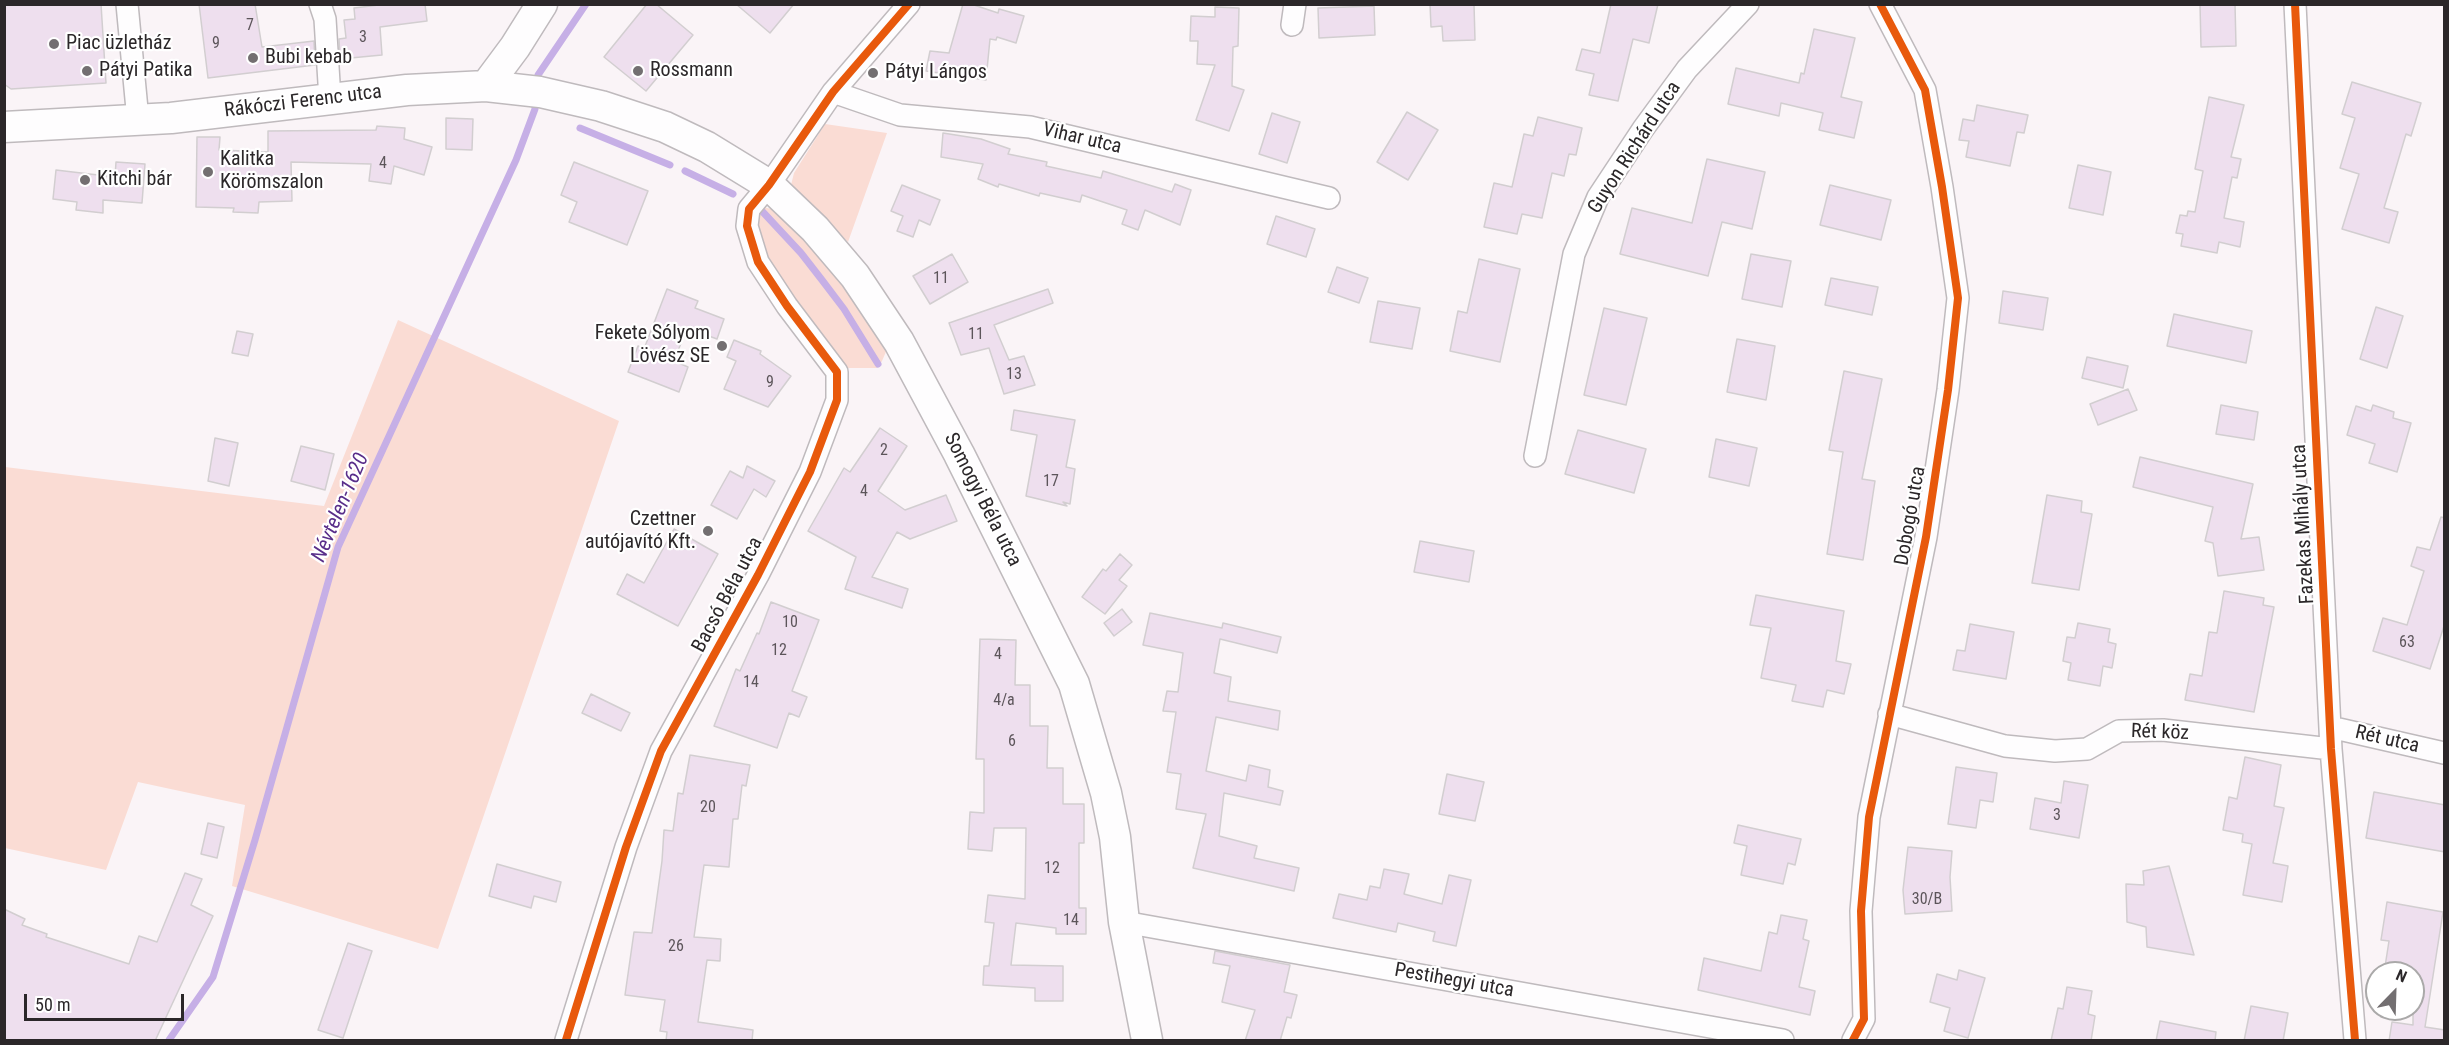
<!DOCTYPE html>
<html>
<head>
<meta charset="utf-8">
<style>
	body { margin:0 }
	#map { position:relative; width:2449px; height:1045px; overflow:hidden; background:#faf4f7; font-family:"Roboto Condensed",sans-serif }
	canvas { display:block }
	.frame { position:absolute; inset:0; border:6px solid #2b2729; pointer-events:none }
	.north { position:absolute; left:2365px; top:961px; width:60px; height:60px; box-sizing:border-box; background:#fff; border:2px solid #aaa9a9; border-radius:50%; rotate:23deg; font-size:16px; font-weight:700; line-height:24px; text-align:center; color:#2b2729 }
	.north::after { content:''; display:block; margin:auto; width:21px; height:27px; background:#736f71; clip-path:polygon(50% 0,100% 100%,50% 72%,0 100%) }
	.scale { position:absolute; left:24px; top:994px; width:160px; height:27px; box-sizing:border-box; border:3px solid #2b2729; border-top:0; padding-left:8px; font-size:18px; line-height:21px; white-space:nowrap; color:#2b2729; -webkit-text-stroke:4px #fff; paint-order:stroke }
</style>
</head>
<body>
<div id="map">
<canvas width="2449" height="1045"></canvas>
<div class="frame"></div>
<div class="north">N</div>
<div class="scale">50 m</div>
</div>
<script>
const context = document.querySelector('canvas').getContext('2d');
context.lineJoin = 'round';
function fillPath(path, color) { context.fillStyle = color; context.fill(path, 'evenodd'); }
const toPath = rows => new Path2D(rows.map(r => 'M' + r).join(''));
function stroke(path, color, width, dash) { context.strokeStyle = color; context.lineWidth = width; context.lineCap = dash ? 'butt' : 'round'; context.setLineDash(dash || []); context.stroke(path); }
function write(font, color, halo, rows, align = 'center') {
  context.font = font + ' "Roboto Condensed",sans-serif'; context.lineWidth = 4.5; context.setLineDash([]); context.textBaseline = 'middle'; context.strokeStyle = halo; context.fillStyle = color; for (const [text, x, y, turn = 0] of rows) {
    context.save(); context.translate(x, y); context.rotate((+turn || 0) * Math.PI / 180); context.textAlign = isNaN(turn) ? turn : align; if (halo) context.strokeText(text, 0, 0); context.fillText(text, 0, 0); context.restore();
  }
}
const green = toPath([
	[825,124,887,133,848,242,791,185,794,173],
	[760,206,771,209,792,222,837,271,888,347,882,361,877,368,847,368,779,283,766,256,759,231,757,216],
	[398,320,619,421,438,949,232,886,245,805,138,782,106,870,5,848,5,467,324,506]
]);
const stream = toPath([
	[537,86,538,75,586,4],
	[580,128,670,165],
	[685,171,733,194],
	[761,210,801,253,822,280,844,309,878,364],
	[169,1040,213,977,255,840,338,547,516,160,535,109,535,100]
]);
const building = toPath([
	[4,4,101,4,106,83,11,89,4,84,4,4],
	[199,4,255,4,262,47,314,41,315,65,208,78,199,4],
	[387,4,425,4,427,21,380,27,382,55,340,59,339,39,346,38,344,20,355,19,354,8,387,4],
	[647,4,656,4,693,35,646,91,604,57,647,4],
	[736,4,794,4,770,33,736,4],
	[963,4,971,4,998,13,999,9,1024,16,1016,43,997,37,996,40,990,39,986,80,926,71,930,51,949,53,963,4],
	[1430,4,1474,4,1475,40,1443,41,1442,26,1431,27,1430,4],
	[1611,4,1658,4,1649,43,1633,39,1618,101,1589,95,1594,74,1576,70,1582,49,1600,53,1611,4],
	[2200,4,2235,4,2236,46,2201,47,2200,4],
	[1374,6,1375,35,1319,38,1318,8,1374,6],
	[1215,7,1239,8,1238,46,1233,47,1232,86,1244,90,1229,131,1196,120,1215,65,1197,64,1198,41,1190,41,1191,16,1215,17,1215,7],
	[1814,29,1855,38,1841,97,1862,102,1854,138,1819,130,1823,113,1781,103,1779,116,1728,104,1736,68,1799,83,1801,73,1804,74,1814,29],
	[2352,82,2421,103,2411,136,2406,134,2384,208,2398,212,2389,243,2342,229,2359,174,2340,168,2355,118,2342,114,2352,82],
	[2209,97,2244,105,2231,157,2241,159,2237,178,2232,177,2224,218,2244,222,2240,247,2219,242,2217,253,2181,246,2183,234,2176,233,2180,215,2187,216,2188,211,2195,212,2203,171,2195,169,2209,97],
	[1977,105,2028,115,2024,133,2017,132,2010,166,1966,157,1969,141,1959,140,1963,119,1974,121,1977,105],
	[1407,112,1438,130,1408,180,1377,162,1407,112],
	[1272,113,1300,122,1287,163,1259,154,1272,113],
	[1538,117,1582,128,1576,155,1569,154,1564,176,1552,173,1542,218,1522,214,1517,234,1484,227,1494,183,1512,187,1524,134,1533,136,1538,117],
	[446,118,473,119,472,150,446,149,446,118],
	[377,126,405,128,404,139,432,147,424,175,394,166,391,184,369,181,371,164,291,162,292,201,259,202,258,213,233,212,234,208,196,207,197,137,220,137,219,150,268,152,268,131,376,130,377,126],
	[943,133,981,139,1010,149,1008,154,1047,162,1046,166,1101,178,1103,171,1172,192,1175,184,1191,190,1180,225,1145,210,1138,230,1122,224,1127,210,1082,195,1080,202,1040,193,1039,196,999,184,998,187,978,179,983,164,941,157,943,133],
	[1707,159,1765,172,1752,229,1722,222,1708,276,1620,254,1632,208,1692,223,1707,159],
	[116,162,145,164,142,203,103,200,103,213,76,210,77,202,53,199,56,170,115,177,116,162],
	[574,162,648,191,627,245,569,222,577,202,561,195,574,162],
	[2078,165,2111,172,2103,215,2069,208,2078,165],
	[902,185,940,200,930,225,919,220,913,237,897,231,903,216,891,211,902,185],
	[1830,185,1891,200,1881,240,1820,225,1830,185],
	[1276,216,1315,229,1306,257,1267,244,1276,216],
	[952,254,968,282,930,304,913,276,952,254],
	[1751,254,1791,261,1782,307,1742,299,1751,254],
	[1479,259,1520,269,1500,362,1450,351,1458,311,1467,313,1479,259],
	[1337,267,1368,278,1359,303,1328,292,1337,267],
	[1831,278,1878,287,1872,315,1825,305,1831,278],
	[667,289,698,301,695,308,724,319,717,339,687,328,674,361,688,367,679,392,628,372,638,346,644,349,667,289],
	[1048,289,1053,303,994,325,1009,360,1024,356,1035,385,1004,394,989,348,961,355,949,323,1048,289],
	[2003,291,2048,298,2043,330,1999,323,2003,291],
	[1378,301,1420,308,1412,349,1370,342,1378,301],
	[2376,307,2403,316,2387,368,2360,359,2376,307],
	[1604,308,1647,318,1626,405,1584,395,1604,308],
	[2174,314,2252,331,2246,363,2167,346,2174,314],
	[237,331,253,334,248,356,232,353,237,331],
	[1737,339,1775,346,1766,400,1727,392,1737,339],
	[734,340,761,351,760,354,791,376,768,407,724,389,736,361,727,357,734,340],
	[2087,357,2128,366,2123,388,2082,378,2087,357],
	[1844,371,1882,379,1862,479,1875,481,1863,560,1827,554,1843,452,1829,450,1844,371],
	[2128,389,2137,410,2098,425,2090,404,2128,389],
	[2221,405,2258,412,2254,440,2216,434,2221,405],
	[2373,405,2394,412,2393,418,2411,423,2397,472,2369,463,2375,444,2347,435,2356,406,2371,411,2373,405],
	[1014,410,1075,420,1066,467,1075,469,1070,504,1063,502,1067,506,1026,496,1037,435,1011,430,1014,410],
	[880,428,907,446,878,491,905,510,946,495,957,521,910,539,897,532,872,577,908,589,902,608,845,589,856,557,808,531,844,468,850,472,880,428],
	[1578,430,1646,449,1634,493,1565,474,1578,430],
	[215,438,238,443,229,486,208,481,215,438],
	[1716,439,1757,448,1749,486,1709,477,1716,439],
	[301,446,334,454,325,490,291,481,301,446],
	[2140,457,2253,484,2241,539,2259,537,2264,570,2218,576,2213,543,2205,541,2213,507,2133,487,2140,457],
	[747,466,775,481,766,497,754,489,737,519,711,505,730,471,743,478,747,466],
	[2047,495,2082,501,2081,512,2092,514,2079,590,2032,583,2047,495],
	[2441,517,2445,518,2445,623,2430,669,2373,651,2383,618,2407,625,2424,571,2411,566,2417,547,2430,550,2441,517],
	[674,529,718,554,678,626,617,594,627,574,644,583,674,529],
	[1420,541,1474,551,1469,582,1414,572,1420,541],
	[1120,554,1132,565,1119,580,1127,586,1105,614,1082,597,1103,569,1106,571,1120,554],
	[2224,591,2264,598,2263,605,2274,607,2254,712,2185,700,2190,674,2202,676,2209,632,2217,633,2224,591],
	[1756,595,1844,611,1836,661,1851,664,1844,694,1827,690,1823,707,1792,701,1796,685,1761,678,1771,628,1750,625,1756,595],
	[771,602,819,620,792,691,807,697,799,717,789,713,777,748,714,726,736,669,740,671,757,633,759,634,771,602],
	[1122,609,1132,622,1114,636,1104,623,1122,609],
	[1150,613,1222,628,1223,623,1281,637,1277,653,1220,639,1214,673,1231,677,1228,701,1280,711,1278,730,1216,717,1206,771,1246,781,1249,765,1270,770,1268,787,1283,791,1280,805,1224,793,1219,836,1257,846,1254,858,1299,868,1294,891,1193,868,1206,814,1176,809,1181,774,1167,772,1176,712,1163,711,1167,691,1178,692,1183,653,1143,645,1150,613],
	[2078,623,2110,629,2108,642,2116,644,2112,668,2103,666,2100,686,2068,680,2071,663,2063,661,2067,637,2075,638,2078,623],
	[1970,624,2014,632,2006,679,1953,670,1957,650,1965,651,1970,624],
	[980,639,1016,640,1015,685,1030,685,1030,726,1048,726,1047,768,1063,768,1063,804,1084,804,1084,843,1079,843,1079,908,1086,908,1086,934,1056,934,1056,928,1016,923,1011,965,1063,966,1063,1001,1035,1001,1035,988,983,985,984,966,989,966,994,923,985,922,988,895,1025,899,1026,828,994,828,992,851,968,849,970,812,984,813,984,759,976,759,980,639],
	[591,694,630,713,621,731,582,713,591,694],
	[690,755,750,765,746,786,742,785,738,819,733,819,729,867,704,865,694,937,721,939,720,961,707,960,698,1022,753,1030,752,1041,666,1041,667,1032,660,1031,665,1000,625,995,634,932,652,933,662,861,664,830,673,831,678,793,683,794,690,755],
	[2245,757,2281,765,2274,806,2284,808,2273,863,2288,866,2282,902,2243,895,2252,844,2242,842,2243,834,2223,830,2229,797,2237,799,2245,757],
	[1956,767,1997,773,1993,802,1980,800,1976,828,1948,824,1956,767],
	[1447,774,1484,782,1475,821,1439,814,1447,774],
	[2064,781,2088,785,2079,838,2030,829,2035,798,2061,803,2064,781],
	[2374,792,2445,805,2445,852,2366,838,2374,792],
	[208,823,224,827,217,858,201,854,208,823],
	[1738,825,1801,839,1795,865,1788,863,1783,884,1741,875,1747,846,1734,843,1738,825],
	[1908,847,1952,851,1950,877,1952,911,1905,914,1903,890,1908,847],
	[497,864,561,882,556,902,534,896,531,908,489,896,497,864],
	[2169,866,2194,955,2147,947,2146,927,2127,922,2126,884,2144,885,2143,871,2169,866],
	[1384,869,1409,874,1404,894,1442,904,1449,875,1471,880,1456,946,1433,941,1435,932,1398,923,1396,932,1333,918,1339,894,1367,900,1370,886,1380,888,1384,869],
	[185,873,202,879,191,905,213,916,155,1041,4,1041,4,909,25,919,22,925,47,934,46,937,129,964,139,936,157,942,185,873],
	[2387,902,2443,912,2425,1027,2445,1030,2445,1041,2389,1041,2392,1022,2413,1025,2413,973,2384,973,2389,941,2381,940,2387,902],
	[1781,915,1807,920,1803,939,1809,941,1799,987,1815,991,1810,1015,1698,990,1704,958,1761,971,1769,932,1777,934,1781,915],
	[348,943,372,951,343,1038,318,1030,348,943],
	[1215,951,1290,965,1284,992,1297,995,1291,1018,1287,1017,1280,1041,1245,1041,1255,1010,1222,1002,1230,966,1213,963,1215,951],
	[1959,970,1985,978,1968,1038,1944,1031,1950,1008,1930,1002,1937,974,1957,980,1959,970],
	[2067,987,2092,991,2088,1014,2095,1016,2091,1041,2051,1041,2058,1008,2063,1009,2067,987],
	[2251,1006,2288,1013,2283,1041,2244,1041,2251,1006],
	[2160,1021,2216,1032,2215,1041,2156,1041,2160,1021]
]);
const street = toPath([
	[127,4,138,120],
	[320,4,325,19,330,99],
	[2295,4,2331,749,2355,1040],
	[1292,25,1295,4],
	[833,92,900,115,1030,127,1329,198],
	[1535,456,1574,254,1598,197,1643,129,1687,69,1748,4],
	[1889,714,2005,746,2055,751,2087,749,2119,731,2163,730,2331,749],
	[2330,727,2444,753],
	[1124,922,1783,1040],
	[566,1040,626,847,661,751,758,575,810,472,837,400,837,372,787,306,758,262,747,226,749,209,769,185,833,92,909,4],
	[1853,1040,1864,1019,1861,911,1869,817,1926,537,1948,390,1958,298,1942,187,1925,90,1880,4]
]);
const secondary = toPath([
	[486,86,515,47,542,4],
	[4,127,171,118,407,90,486,86,540,92,601,106,665,127,707,147,769,185,815,229,855,276,899,342,959,454,1074,684,1106,793,1115,837,1124,922,1147,1040]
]);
const cycleway = toPath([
	[2295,4,2331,749,2355,1040],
	[566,1040,626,847,661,751,758,575,810,472,837,400,837,372,787,306,758,262,747,226,749,209,769,185,833,92,909,4],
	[1853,1040,1864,1019,1861,911,1869,817,1926,537,1948,390,1958,298,1942,187,1925,90,1880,4]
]);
const markers = [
	[54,44,6,"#736f71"],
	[253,58,6,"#736f71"],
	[87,71,6,"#736f71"],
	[638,71,6,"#736f71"],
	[873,73,6,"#736f71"],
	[208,172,6,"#736f71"],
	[85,180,6,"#736f71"],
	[722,346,6,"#736f71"],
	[708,531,6,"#736f71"]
];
const numberNames = [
	["7",250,26],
	["3",363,38],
	["9",216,44],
	["4",383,164],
	["11",941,279],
	["11",976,335],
	["13",1014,375],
	["9",770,383],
	["2",884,451],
	["17",1051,482],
	["4",864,492],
	["10",790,623],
	["63",2407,643],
	["12",779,651],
	["4",998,655],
	["14",751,683],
	["4/a",1004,701],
	["6",1012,742],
	["20",708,808],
	["3",2057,816],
	["12",1052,869],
	["30/B",1927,900],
	["14",1071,921],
	["26",676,947]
];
const poiNames = [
	["Piac üzletház",66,44],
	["Bubi kebab",265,58],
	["Pátyi Patika",99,71],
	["Rossmann",650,71],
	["Pátyi Lángos",885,73],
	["Kalitka",220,160],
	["Körömszalon",220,183],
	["Kitchi bár",97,180],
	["Fekete Sólyom",710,334,"right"],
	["Lövész SE",710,357,"right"],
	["Czettner",696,520,"right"],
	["autójavító Kft.",696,543,"right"]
];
const streetNames = [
	["Rákóczi Ferenc utca",303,102,-7],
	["Vihar utca",1082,139,13],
	["Guyon Richárd utca",1635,148,-57],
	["Somogyi Béla utca",982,500,63],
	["Dobogó utca",1911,516,-80],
	["Fazekas Mihály utca",2304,524,-93],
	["Bacsó Béla utca",728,595,-62],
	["Rét köz",2160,733,2],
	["Rét utca",2387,740,13],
	["Pestihegyi utca",1454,981,10]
];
const waterNames = [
	["Névtelen-1620",341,508,-67]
];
fillPath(green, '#fadcd4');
stroke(stream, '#c6afe6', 7);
fillPath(building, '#eedfee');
stroke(building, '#d2ced0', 1.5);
stroke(street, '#bfbabd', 24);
stroke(secondary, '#bfbabd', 33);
stroke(street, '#fefdfe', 21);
stroke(secondary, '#fefdfe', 30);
stroke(cycleway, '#e8590c', 8);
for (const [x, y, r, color] of markers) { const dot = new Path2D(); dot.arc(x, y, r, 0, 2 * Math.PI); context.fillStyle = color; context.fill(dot); stroke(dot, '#fff', 2); }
write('16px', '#5c555a', null, numberNames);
write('20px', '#2b2729', '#fff', poiNames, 'left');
write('20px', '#2b2729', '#fff', streetNames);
write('italic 21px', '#592e8a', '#fff', waterNames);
</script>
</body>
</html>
